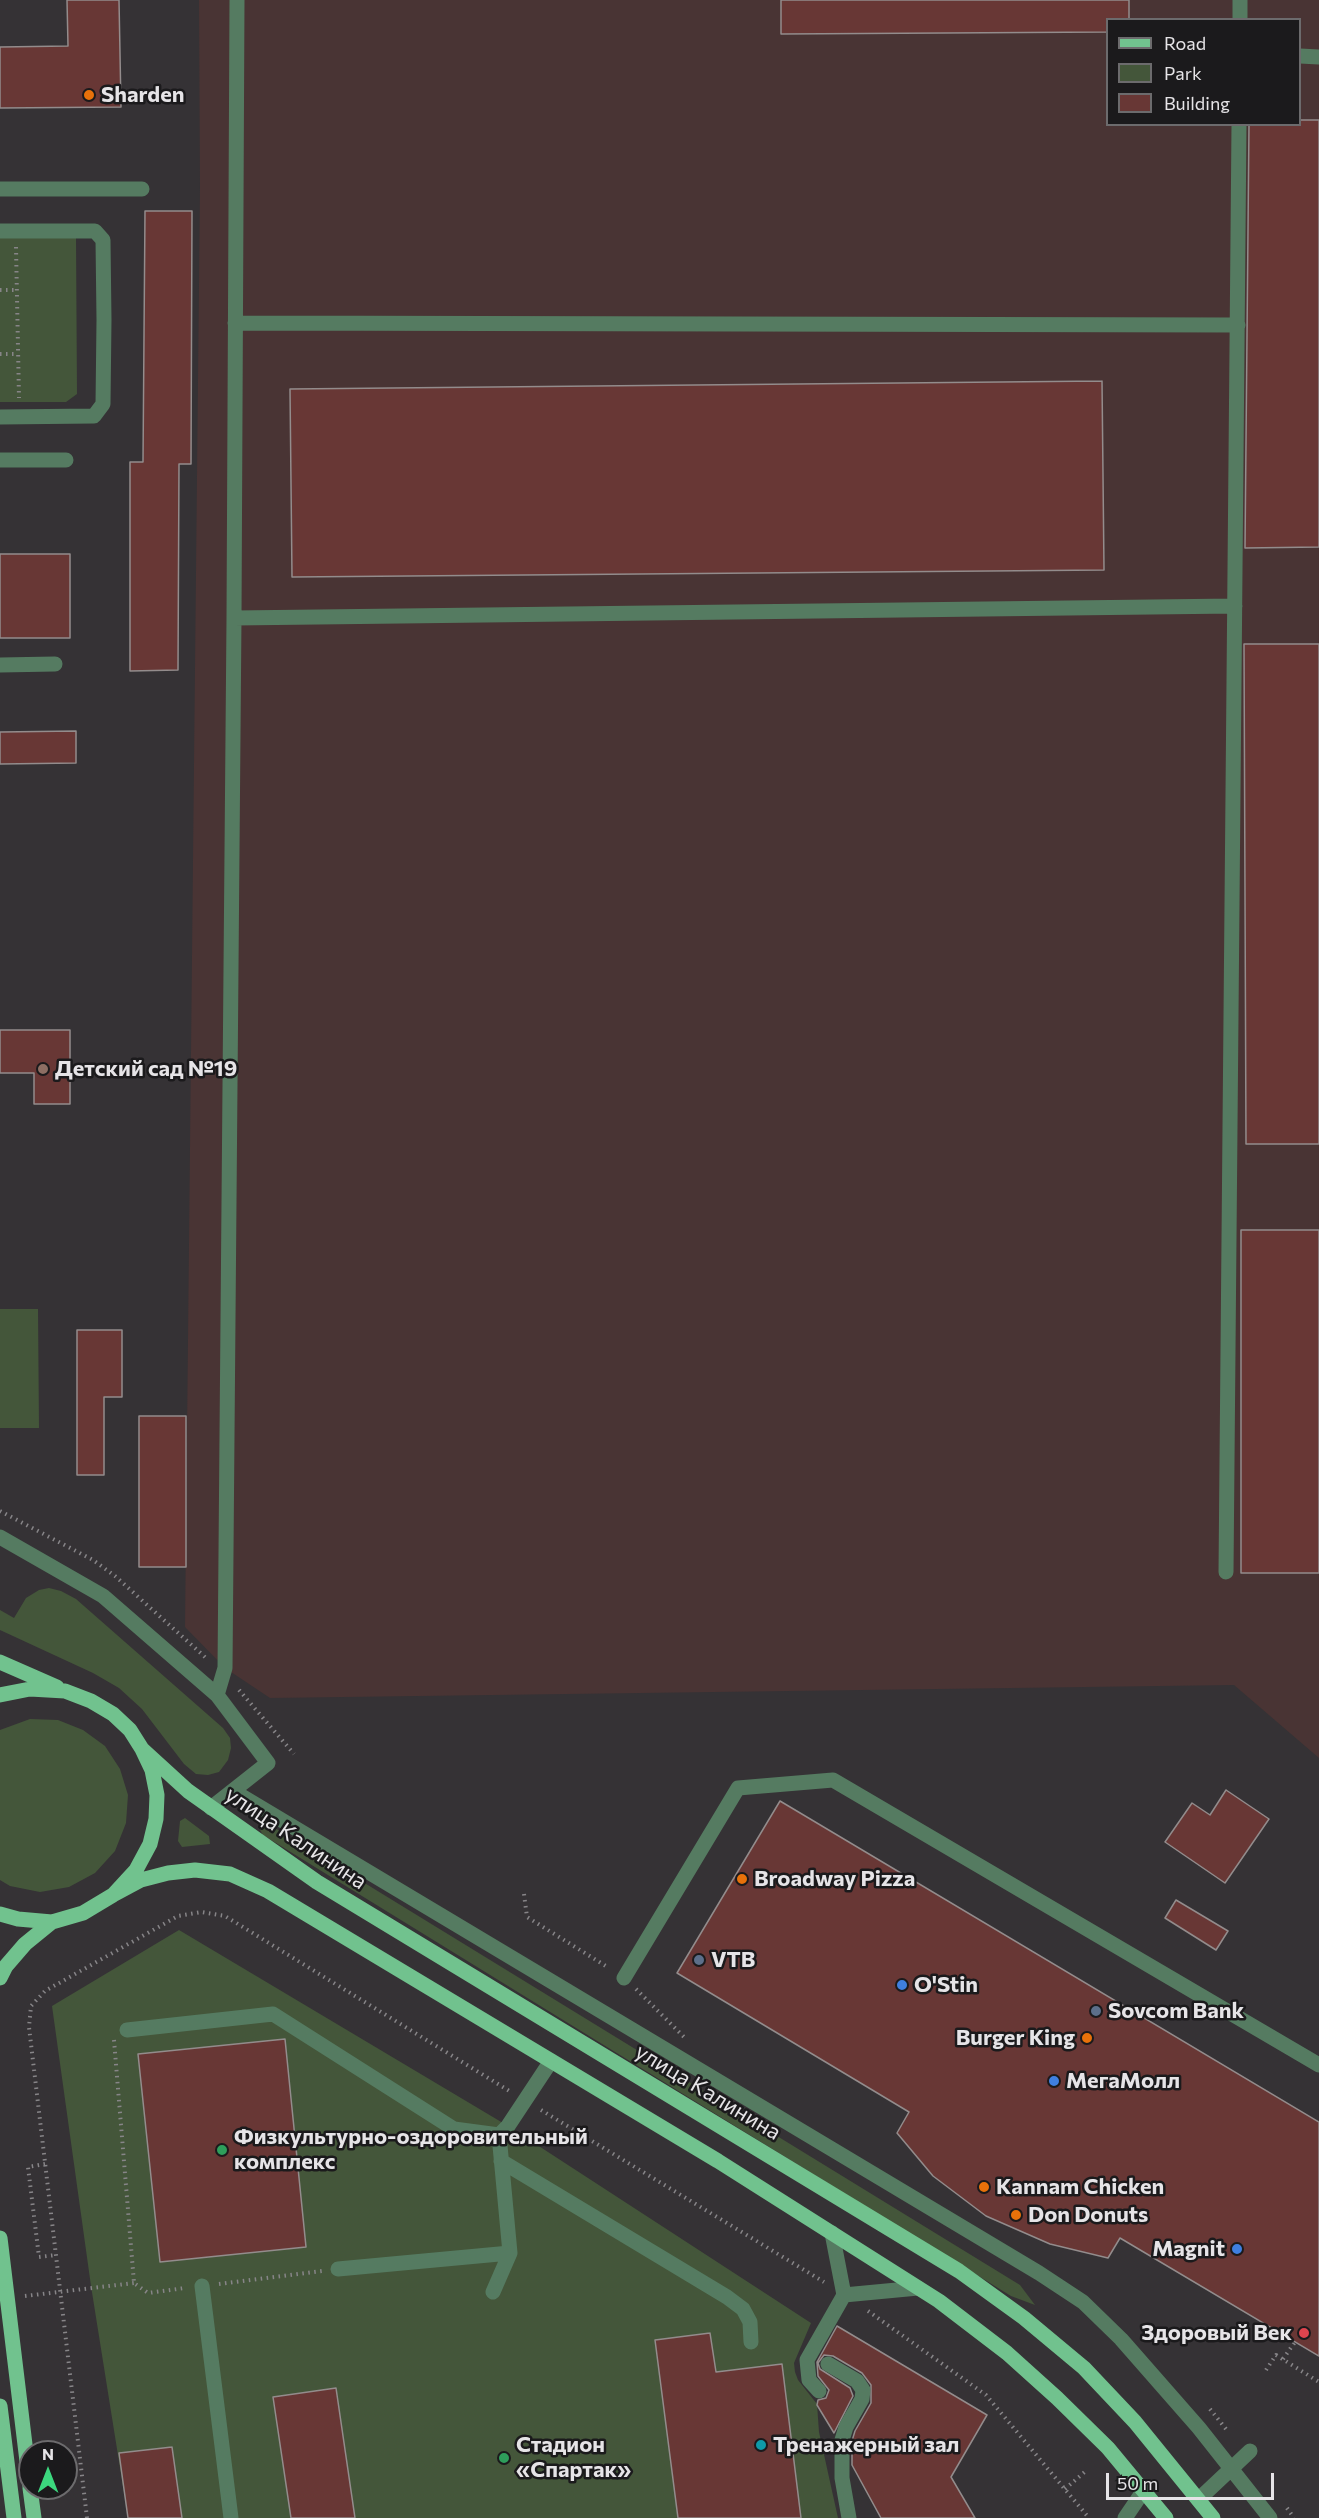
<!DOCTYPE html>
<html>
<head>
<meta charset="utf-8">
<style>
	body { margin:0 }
	#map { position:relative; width:1319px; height:2518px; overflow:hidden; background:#353235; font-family:Commissioner,sans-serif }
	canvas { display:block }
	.legend { position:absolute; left:1106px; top:18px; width:195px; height:108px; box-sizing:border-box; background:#1b1a1c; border:2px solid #6c6b6d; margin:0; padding:8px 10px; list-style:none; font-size:18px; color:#e6e4e7 }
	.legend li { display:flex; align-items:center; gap:12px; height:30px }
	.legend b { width:30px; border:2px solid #6c6b6d }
	.north { position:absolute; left:18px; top:2440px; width:60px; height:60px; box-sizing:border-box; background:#1b1a1c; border:2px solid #6c6b6d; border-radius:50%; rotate:0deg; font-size:16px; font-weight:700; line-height:24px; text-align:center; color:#e6e4e7 }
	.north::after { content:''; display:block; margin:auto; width:21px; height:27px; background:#3cd77e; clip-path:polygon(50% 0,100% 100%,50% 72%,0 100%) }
	.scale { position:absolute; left:1106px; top:2473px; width:168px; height:27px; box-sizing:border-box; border:3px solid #e6e4e7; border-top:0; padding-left:8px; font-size:18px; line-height:21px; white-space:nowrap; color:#e6e4e7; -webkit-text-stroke:4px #1b1a1c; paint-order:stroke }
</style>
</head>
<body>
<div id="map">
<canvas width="1319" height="2518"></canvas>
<ul class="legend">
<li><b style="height:8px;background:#71c28e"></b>Road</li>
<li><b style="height:16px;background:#44563a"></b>Park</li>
<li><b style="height:16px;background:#683735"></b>Building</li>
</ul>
<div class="north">N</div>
<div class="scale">50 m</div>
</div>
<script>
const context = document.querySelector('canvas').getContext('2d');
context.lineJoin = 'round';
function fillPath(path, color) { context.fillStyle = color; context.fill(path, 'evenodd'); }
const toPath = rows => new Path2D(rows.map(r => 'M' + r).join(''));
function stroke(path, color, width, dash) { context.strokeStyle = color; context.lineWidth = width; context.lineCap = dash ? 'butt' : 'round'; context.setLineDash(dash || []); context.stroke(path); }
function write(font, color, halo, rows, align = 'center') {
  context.font = font + ' Commissioner,sans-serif'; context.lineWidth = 5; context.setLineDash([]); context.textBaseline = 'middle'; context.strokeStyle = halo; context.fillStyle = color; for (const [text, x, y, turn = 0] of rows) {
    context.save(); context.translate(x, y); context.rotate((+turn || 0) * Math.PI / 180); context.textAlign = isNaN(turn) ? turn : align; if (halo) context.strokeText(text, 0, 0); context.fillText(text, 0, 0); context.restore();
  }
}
const industrial = toPath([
	[199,0,1319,0,1319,1758,1234,1685,270,1698,225,1668,185,1627,200,188],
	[1108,20,1300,20,1300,124,1108,124]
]);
const green = toPath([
	[0,237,76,237,77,394,66,402,0,402],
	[0,1309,38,1309,39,1428,0,1428],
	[49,1588,61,1591,76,1599,223,1728,230,1738,231,1748,228,1760,219,1772,208,1775,196,1774,184,1764,142,1709,119,1688,93,1673,0,1630,0,1610,14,1618,26,1598,39,1590],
	[30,1719,58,1720,83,1730,105,1746,120,1769,128,1795,126,1823,115,1851,95,1873,69,1887,40,1892,10,1886,0,1880,0,1730],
	[185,1818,209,1836,210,1844,182,1847,178,1841,180,1821],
	[262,1825,270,1825,1020,2285,1035,2305,1011,2296,263,1835,260,1830],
	[179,1930,508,2126,811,2323,794,2363,795,2372,798,2380,817,2404,819,2432,838,2518,128,2518,91,2286,52,2006]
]);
const building = toPath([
	[67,0,119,0,121,107,0,108,0,47,68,46,67,0],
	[781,0,1129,0,1129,20,1107,20,1107,32,781,34,781,0],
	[1299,120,1319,120,1319,547,1245,548,1249,124,1299,124,1299,120],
	[145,211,192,211,191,464,179,464,178,670,130,671,130,462,143,462,145,211],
	[1102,381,1104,570,292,577,290,389,1102,381],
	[0,554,70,554,70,638,0,638,0,554],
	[1244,644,1319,644,1319,1144,1246,1144,1244,644],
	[76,731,76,763,0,764,0,732,76,731],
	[0,1030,70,1030,70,1104,34,1104,34,1073,0,1073,0,1030],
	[1241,1230,1319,1230,1319,1573,1241,1573,1241,1230],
	[77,1330,122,1330,122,1397,104,1397,104,1475,77,1475,77,1330],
	[139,1416,186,1416,186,1567,139,1567,139,1416],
	[1226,1790,1269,1819,1225,1883,1165,1842,1192,1803,1210,1815,1226,1790],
	[780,1801,1319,2122,1319,2356,1120,2238,1108,2258,1050,2244,986,2216,933,2176,897,2133,909,2112,677,1973,780,1801],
	[1176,1900,1228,1931,1216,1950,1165,1918,1176,1900],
	[285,2039,306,2247,160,2262,138,2054,285,2039],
	[837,2326,987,2415,951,2477,975,2518,881,2518,852,2465,852,2441,855,2431,871,2403,871,2385,862,2373,833,2356,824,2355,818,2363,820,2369,850,2388,853,2396,834,2433,817,2405,818,2400,826,2398,829,2390,818,2376,817,2362,837,2326],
	[710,2333,716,2372,782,2364,801,2518,678,2518,655,2340,710,2333],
	[336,2388,355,2518,291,2518,273,2397,336,2388],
	[172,2447,182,2518,128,2518,119,2453,172,2447]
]);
const path = toPath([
	[16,247,19,398],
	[0,290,17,290],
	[0,354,18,354],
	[0,1511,93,1560,115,1576,206,1658],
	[239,1690,294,1754],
	[524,1894,527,1917,609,1968],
	[636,1989,686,2039],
	[114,2040,134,2283,148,2293,185,2288],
	[541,2110,824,2282],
	[45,2164,28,2167,39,2257,56,2255],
	[219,2284,322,2271],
	[25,2296,134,2283],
	[868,2311,986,2395,1089,2518],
	[1283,2359,1295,2342],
	[1266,2370,1276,2355,1319,2382],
	[1210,2409,1226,2429],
	[1065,2489,1087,2470],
	[1287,2508,1294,2518],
	[87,2518,29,2027,31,2006,45,1991,178,1916,202,1912,225,1916,511,2092]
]);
const minor = toPath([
	[1240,20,1240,0],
	[1300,56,1319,57],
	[0,189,142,189],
	[0,231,95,231,103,240,104,320,103,404,94,416,0,417],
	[235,323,1238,325],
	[0,460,66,460],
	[234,618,1235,606],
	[0,665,55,664],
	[0,1537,103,1596,217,1695,268,1763,211,1808],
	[1226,1572,1239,124],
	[217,1695,225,1668,234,618,237,0],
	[233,1791,1039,2273,1083,2302,1121,2339,1199,2428,1270,2518],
	[624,1978,738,1788,833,1780,1319,2065],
	[127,2030,273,2014,454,2129,499,2135,510,2253,338,2269],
	[499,2135,508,2126,551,2061],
	[501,2161,727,2297,743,2309,750,2322,751,2342],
	[832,2233,844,2295,918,2288],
	[202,2286,231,2518],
	[493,2292,510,2253],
	[828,2364,857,2381,863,2390,862,2399,846,2427,842,2440,842,2478,849,2518],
	[819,2391,809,2380,807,2360,844,2295],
	[1199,2499,1250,2451],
	[1125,2518,1144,2490]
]);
const major = toPath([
	[0,1662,57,1687],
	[0,1695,30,1689,65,1691,91,1701,113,1714,130,1730,142,1749,152,1770,157,1795,156,1819,150,1844,136,1870,113,1895,83,1913,52,1922,18,1919,0,1914],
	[142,1749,188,1791,317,1882,959,2271,1024,2318,1084,2368,1135,2422,1213,2518],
	[113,1895,141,1880,168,1873,195,1870,230,1874,268,1891,718,2161,939,2301,1007,2353,1057,2398,1108,2448,1166,2518],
	[0,1978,6,1966,25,1944,52,1922],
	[0,2238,30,2486],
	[0,2406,14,2518],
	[30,2488,34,2518]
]);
const markers = [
	[89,95,6,"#e8710a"],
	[43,1069,6,"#8d6e63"],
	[742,1879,6,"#e8710a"],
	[699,1960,6,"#5c6f8a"],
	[902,1985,6,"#3f7fe0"],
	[1096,2011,6,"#5c6f8a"],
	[1087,2038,6,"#e8710a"],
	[1054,2081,6,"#3f7fe0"],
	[222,2150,6,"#2e9e5b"],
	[984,2187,6,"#e8710a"],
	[1016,2215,6,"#e8710a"],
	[1237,2249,6,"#3f7fe0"],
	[1304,2333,6,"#e0444e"],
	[761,2445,6,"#0f9aa8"],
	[504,2458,6,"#2e9e5b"]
];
const poiNames = [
	["Sharden",101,95],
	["Детский сад №19",55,1069],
	["Broadway Pizza",754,1879],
	["VTB",711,1960],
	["O'Stin",914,1985],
	["Sovcom Bank",1108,2011],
	["Burger King",1075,2038,"right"],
	["МегаМолл",1066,2081],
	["Физкультурно-оздоровительный",234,2137],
	["комплекс",234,2162],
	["Kannam Chicken",996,2187],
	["Don Donuts",1028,2215],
	["Magnit",1225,2249,"right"],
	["Здоровый Век",1292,2333,"right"],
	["Стадион",516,2445],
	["«Спартак»",516,2470],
	["Тренажерный зал",773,2445]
];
const streetNames = [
	["улица Калинина",296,1838,34],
	["улица Калинина",708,2092,31]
];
fillPath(industrial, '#493434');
fillPath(green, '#44563a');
fillPath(building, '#683735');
stroke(building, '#938c8c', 1.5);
stroke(path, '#878588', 4, [1.5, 4.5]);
stroke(minor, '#557b61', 15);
stroke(major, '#71c28e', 15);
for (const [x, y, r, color] of markers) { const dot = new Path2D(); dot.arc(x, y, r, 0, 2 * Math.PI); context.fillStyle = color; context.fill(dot); stroke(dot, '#1b1a1c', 2); }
write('bold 22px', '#e6e4e7', '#1b1a1c', poiNames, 'left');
write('22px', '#e6e4e7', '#1b1a1c', streetNames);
</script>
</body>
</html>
